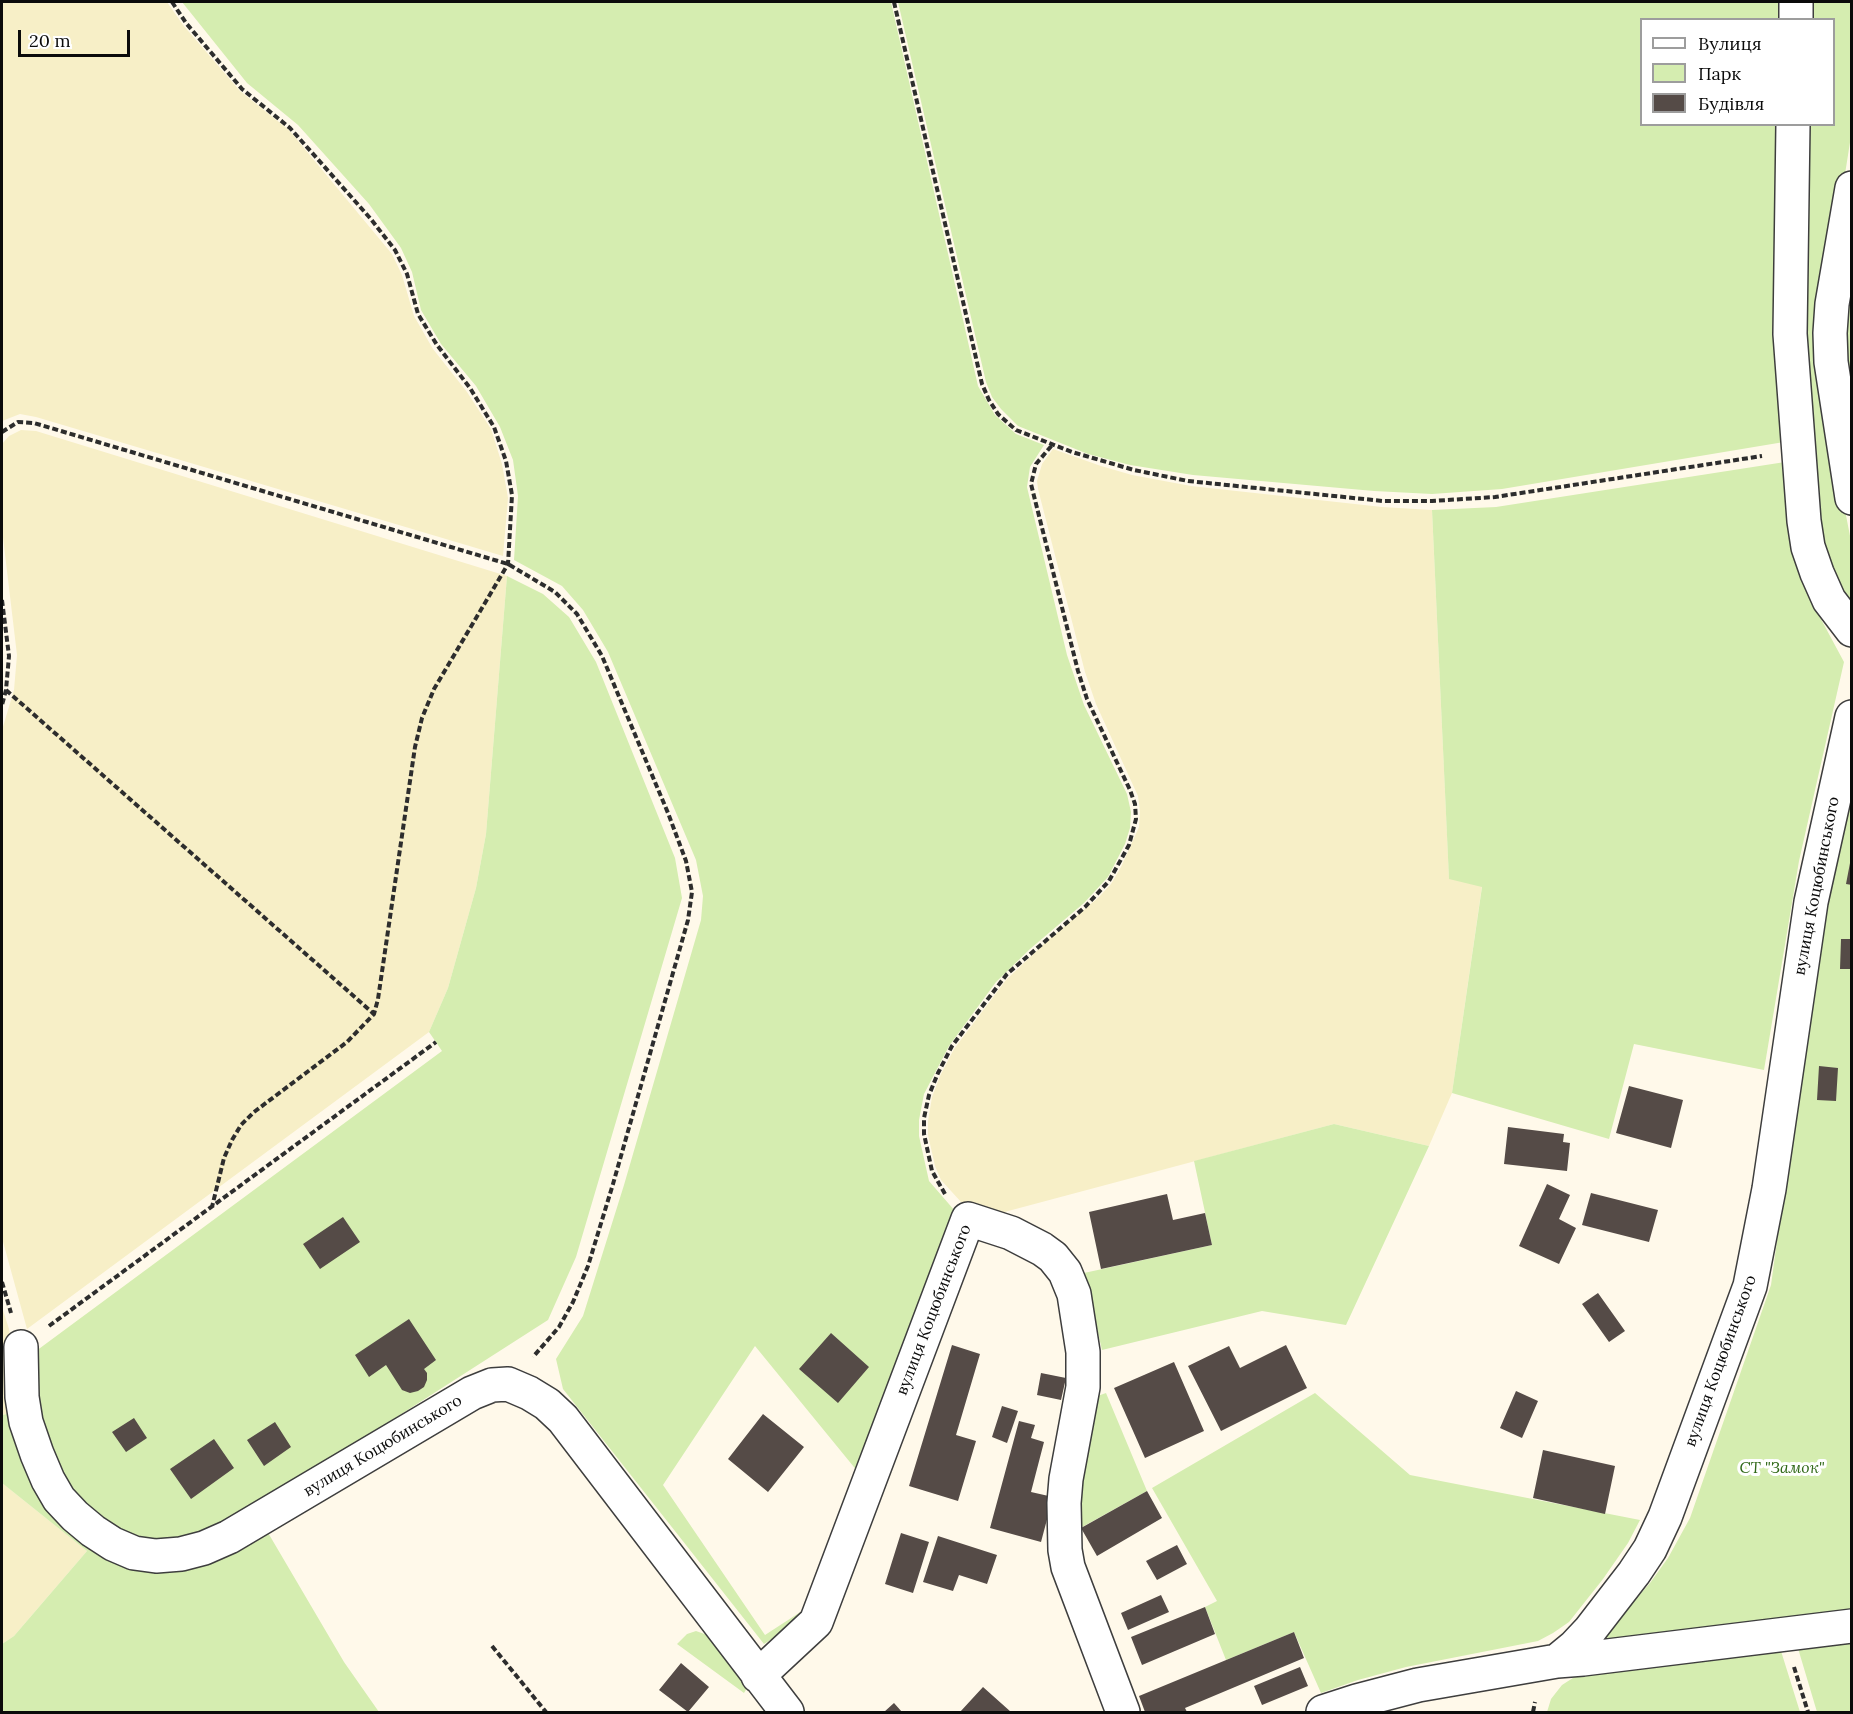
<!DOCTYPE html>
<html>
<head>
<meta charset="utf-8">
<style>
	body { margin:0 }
	#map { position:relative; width:1853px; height:1714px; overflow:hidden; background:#fff9ea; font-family:Lora,serif }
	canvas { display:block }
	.frame { position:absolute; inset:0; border:3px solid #0b0b0b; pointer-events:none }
	.legend { position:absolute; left:1640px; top:18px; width:195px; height:108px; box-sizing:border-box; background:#fff; border:2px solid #9d9d9d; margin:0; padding:8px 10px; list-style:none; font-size:18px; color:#0b0b0b }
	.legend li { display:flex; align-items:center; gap:12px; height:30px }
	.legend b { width:30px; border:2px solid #9d9d9d }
	.scale { position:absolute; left:18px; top:30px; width:112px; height:27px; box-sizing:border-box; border:3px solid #0b0b0b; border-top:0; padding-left:8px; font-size:18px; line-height:21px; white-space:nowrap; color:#0b0b0b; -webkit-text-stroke:4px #fff; paint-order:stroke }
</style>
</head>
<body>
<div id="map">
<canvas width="1853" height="1714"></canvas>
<div class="frame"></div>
<ul class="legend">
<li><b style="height:8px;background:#fff"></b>Вулиця</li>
<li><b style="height:16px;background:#d5edb0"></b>Парк</li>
<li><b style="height:16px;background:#554b47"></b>Будівля</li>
</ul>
<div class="scale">20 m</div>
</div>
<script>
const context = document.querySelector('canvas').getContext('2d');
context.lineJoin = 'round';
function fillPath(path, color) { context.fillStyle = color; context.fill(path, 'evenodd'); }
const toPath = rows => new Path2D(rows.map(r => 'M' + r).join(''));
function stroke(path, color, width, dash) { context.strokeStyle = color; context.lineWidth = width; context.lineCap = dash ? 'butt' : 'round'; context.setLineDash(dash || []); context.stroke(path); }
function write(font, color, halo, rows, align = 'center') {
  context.font = font + ' Lora,serif'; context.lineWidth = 6; context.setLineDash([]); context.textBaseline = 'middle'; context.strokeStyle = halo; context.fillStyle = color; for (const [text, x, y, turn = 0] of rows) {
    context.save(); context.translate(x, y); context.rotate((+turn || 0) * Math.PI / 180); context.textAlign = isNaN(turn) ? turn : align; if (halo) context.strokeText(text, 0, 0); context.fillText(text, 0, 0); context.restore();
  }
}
const farmland = toPath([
	[2,2,167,2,183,25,240,91,289,130,392,254,402,275,414,316,433,349,467,392,491,429,502,464,508,498,503,556,36,417,20,414,2,421],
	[21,430,36,431,507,576,486,834,476,888,448,988,429,1032,27,1329,2,1238,2,730,14,690,17,655,2,529,2,444,9,436],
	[1053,449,1101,466,1132,475,1191,486,1382,507,1432,510,1449,878,1482,886,1452,1093,1429,1146,1334,1124,997,1214,972,1214,941,1180,935,1166,928,1135,928,1121,932,1097,940,1076,954,1049,1006,980,1047,941,1099,897,1111,884,1121,867,1139,827,1140,811,1138,796,1096,704,1085,672,1038,489,1037,481,1042,464],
	[2,1307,9,1329,12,1347,12,1413,2,1415],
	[2,1483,87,1551,14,1636,2,1644]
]);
const green = toPath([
	[182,2,891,2,978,386,995,415,1016,434,1044,445,1030,467,1027,487,1067,655,1084,705,1127,794,1131,812,1130,828,1125,844,1108,877,1084,903,1030,949,996,982,949,1046,924,1094,919,1120,919,1136,929,1181,955,1211,858,1472,755,1346,663,1485,765,1635,805,1609,801,1620,764,1644,563,1389,556,1359,583,1316,624,1185,701,920,703,896,696,860,608,652,583,610,562,586,514,560,518,496,513,460,500,427,476,386,441,344,421,310,412,272,401,248,369,204,298,125,247,83],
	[898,2,1785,2,1785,19,1642,20,1642,124,1781,125,1784,442,1502,489,1432,494,1374,491,1193,475,1130,465,1088,454,1018,426,1001,409,992,397,986,382],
	[1802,2,1851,2,1851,136,1825,301,1843,500,1851,541,1852,615,1810,519,1800,125,1834,124,1834,20,1802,19],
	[1851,247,1851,388,1841,363],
	[1785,462,1815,608,1844,662,1799,861,1764,1070,1634,1044,1609,1139,1452,1093,1482,887,1449,879,1432,510,1496,507],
	[507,576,543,594,569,617,596,662,675,858,682,898,576,1257,548,1320,392,1420,215,1527,190,1538,148,1541,127,1534,107,1525,66,1487,32,1397,32,1354,442,1051,429,1032,448,988,476,888,486,834],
	[1851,780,1851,1612,1596,1644,1650,1583,1668,1558,1690,1518,1771,1285,1823,904],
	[1334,1124,1429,1146,1346,1325,1262,1311,1102,1350,1084,1273,1212,1245,1194,1161],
	[1106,1393,1147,1491,1075,1531,1089,1399],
	[1315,1393,1410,1475,1640,1520,1628,1543,1603,1579,1569,1622,1553,1633,1538,1641,1406,1667,1358,1680,1321,1693,1294,1632,1226,1660,1205,1607,1217,1601,1152,1488],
	[12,1413,111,1558,267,1531,344,1662,379,1712,2,1712,2,1644,14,1636,87,1551,2,1483,2,1415],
	[696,1631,713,1637,746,1677,747,1688,744,1693,677,1644,687,1634],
	[1851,1638,1851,1712,1817,1712,1797,1645],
	[1781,1651,1800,1712,1547,1712,1551,1699,1562,1685,1576,1676]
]);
const building = toPath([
	[1850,863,1852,863,1852,885,1846,884],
	[1841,939,1852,939,1852,969,1840,969],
	[1819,1066,1838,1068,1836,1101,1817,1100],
	[1629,1086,1683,1100,1671,1148,1616,1133],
	[1508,1127,1564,1134,1563,1142,1570,1143,1567,1171,1504,1164],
	[1547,1184,1570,1195,1559,1219,1576,1228,1559,1264,1519,1246],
	[1591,1193,1658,1210,1649,1242,1582,1225],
	[1167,1194,1173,1220,1205,1213,1212,1245,1101,1269,1089,1212],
	[343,1217,360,1242,320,1269,303,1244],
	[1598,1293,1625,1331,1609,1342,1582,1304],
	[409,1319,436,1360,424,1369,427,1373,427,1380,424,1387,418,1391,410,1393,402,1390,386,1365,369,1377,355,1355],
	[831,1333,869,1367,838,1403,799,1369],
	[952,1345,980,1354,956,1435,976,1441,958,1501,909,1486],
	[1286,1345,1307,1388,1221,1431,1188,1366,1229,1346,1240,1368],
	[1174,1362,1204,1431,1145,1458,1114,1388],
	[1041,1373,1066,1378,1061,1400,1037,1395],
	[1516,1391,1538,1401,1522,1438,1500,1428],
	[1002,1406,1018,1411,1007,1443,992,1437],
	[763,1414,804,1447,768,1492,728,1459],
	[134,1418,147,1438,126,1452,112,1432],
	[1019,1421,1035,1425,1031,1438,1044,1442,1031,1492,1053,1497,1041,1542,990,1528],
	[275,1422,291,1447,264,1466,247,1440],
	[214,1439,234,1468,191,1499,170,1469],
	[1543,1450,1615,1466,1605,1514,1533,1498],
	[1147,1491,1162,1518,1097,1556,1081,1528],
	[901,1533,929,1542,913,1593,885,1584],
	[938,1536,997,1555,987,1584,959,1575,953,1591,923,1582],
	[1177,1545,1187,1564,1157,1580,1146,1561],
	[1161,1595,1169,1612,1128,1630,1121,1613],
	[1205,1607,1215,1634,1142,1665,1131,1637],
	[1294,1632,1304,1658,1185,1708,1187,1712,1145,1712,1139,1696],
	[681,1663,709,1687,688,1712,659,1690],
	[1300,1667,1308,1686,1262,1705,1254,1686],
	[983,1687,1011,1712,960,1712],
	[894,1703,902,1712,884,1712]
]);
const path = toPath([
	[172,2,186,23,242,89,290,128,370,218,395,250,407,274,418,314,437,345,470,388,494,427,506,461,512,495,508,564,434,689,422,718,415,747,378,999,374,1014,347,1042,254,1112,241,1125,232,1140,224,1158,212,1207],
	[894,2,982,384,989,400,998,414,1016,430,1072,452,1134,470,1188,481,1383,501,1432,501,1495,497,1762,456],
	[2,432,18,422,34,423,508,564,555,592,577,614,602,656,668,813,686,861,692,892,688,920,613,1184,588,1266,573,1302,559,1327,533,1357],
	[2,600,9,656,6,690,2,705],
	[6,690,374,1014],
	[945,1194,932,1171,924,1134,924,1118,929,1095,938,1073,952,1046,1007,974,1085,907,1109,881,1129,845,1136,819,1135,804,1130,790,1087,699,1078,671,1031,484,1036,464,1053,444],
	[2,1282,11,1313],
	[49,1326,436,1042],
	[492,1646,546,1712],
	[1794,1667,1808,1712],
	[1533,1712,1535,1702]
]);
const minor = toPath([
	[1796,20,1796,2],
	[1793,124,1790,334,1804,521,1808,547,1817,573,1829,600,1852,630],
	[1852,188,1832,304,1830,333,1831,362,1852,498],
	[21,1347,22,1397,26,1422,37,1454,48,1480,59,1499,75,1516,93,1531,113,1544,134,1553,156,1556,181,1554,204,1548,229,1537,472,1393,492,1385,508,1384,529,1393,547,1404,563,1419,787,1712],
	[1557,1661,1583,1659,1852,1626],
	[758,1676,816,1622,968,1219,1011,1233,1042,1249,1053,1257,1065,1272,1074,1294,1083,1352,1083,1387,1066,1479,1064,1503,1065,1550,1068,1567,1123,1712],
	[1323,1712,1357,1701,1418,1685,1557,1661,1574,1647,1590,1630,1634,1573,1650,1549,1665,1517,1750,1286,1769,1189,1811,902,1852,717]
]);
const streetNames = [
	["вулиця Коцюбинського",1817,886,-79],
	["вулиця Коцюбинського",934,1310,-69],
	["вулиця Коцюбинського",1721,1361,-70],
	["вулиця Коцюбинського",383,1446,-31]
];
const parkNames = [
	["СТ \"Замок\"",1782,1468]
];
fillPath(farmland, '#f7efc7');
fillPath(green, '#d5edb0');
fillPath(building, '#554b47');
stroke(minor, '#3e3e3e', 36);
stroke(path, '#2d2d2d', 4, [6, 3]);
stroke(minor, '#fff', 33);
write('16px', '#0b0b0b', '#fff', streetNames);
write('italic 16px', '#2f6817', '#fff', parkNames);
</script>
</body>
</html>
